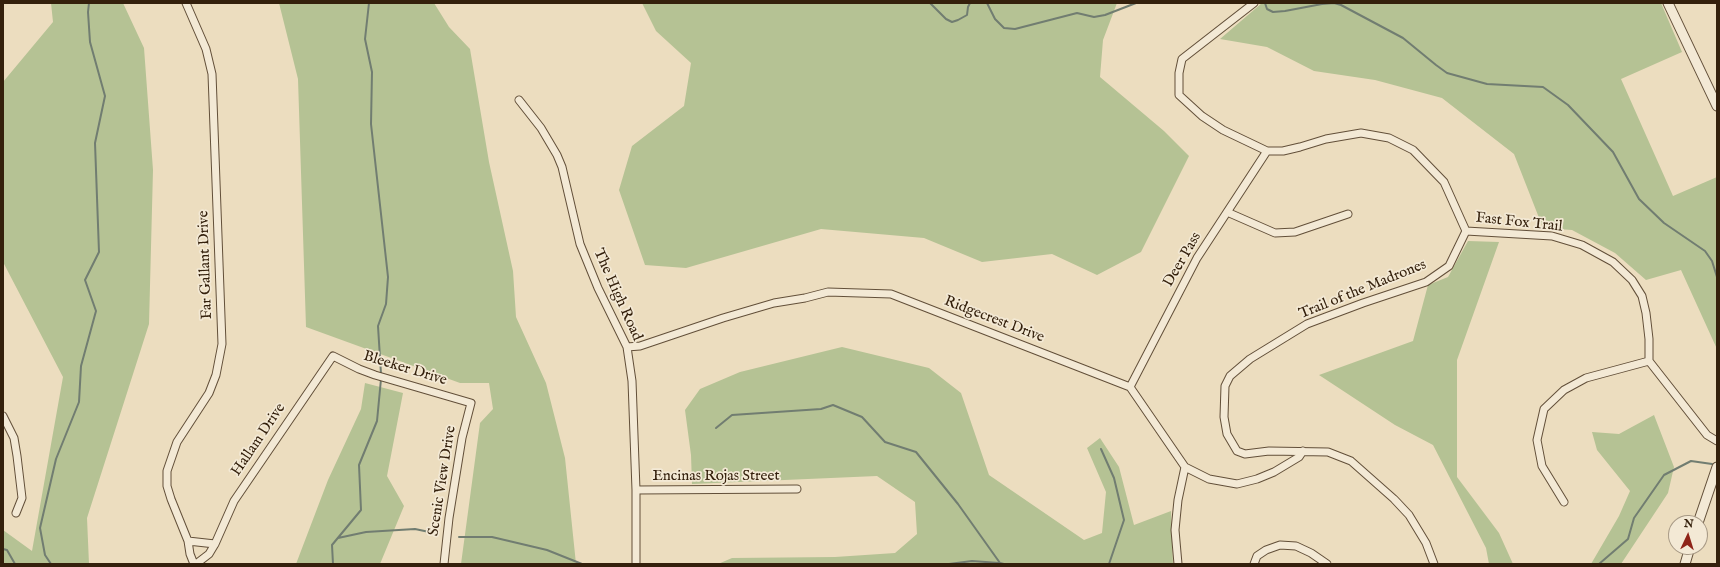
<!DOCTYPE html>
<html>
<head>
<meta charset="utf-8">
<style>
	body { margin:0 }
	#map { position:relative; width:1720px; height:567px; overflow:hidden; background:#ecddbf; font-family:"IM FELL English",serif }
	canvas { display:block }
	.frame { position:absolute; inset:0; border:4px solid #34200c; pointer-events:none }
	.north { position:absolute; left:1668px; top:515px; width:40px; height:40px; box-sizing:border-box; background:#f3e9d5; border:1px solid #a79985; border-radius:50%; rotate:4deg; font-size:11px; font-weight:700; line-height:16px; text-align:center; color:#34200c }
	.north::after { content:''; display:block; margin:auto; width:14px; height:18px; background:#8f2418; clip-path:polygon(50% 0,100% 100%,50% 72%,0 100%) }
</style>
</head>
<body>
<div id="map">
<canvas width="1720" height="567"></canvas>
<div class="frame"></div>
<div class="north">N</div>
</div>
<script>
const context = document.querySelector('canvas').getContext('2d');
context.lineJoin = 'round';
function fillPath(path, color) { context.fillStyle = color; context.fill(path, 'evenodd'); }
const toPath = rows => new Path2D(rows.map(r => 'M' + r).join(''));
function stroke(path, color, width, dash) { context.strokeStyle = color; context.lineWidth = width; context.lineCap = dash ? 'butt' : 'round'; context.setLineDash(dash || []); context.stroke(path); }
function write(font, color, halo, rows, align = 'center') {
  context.font = font + ' "IM FELL English",serif'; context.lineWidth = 3.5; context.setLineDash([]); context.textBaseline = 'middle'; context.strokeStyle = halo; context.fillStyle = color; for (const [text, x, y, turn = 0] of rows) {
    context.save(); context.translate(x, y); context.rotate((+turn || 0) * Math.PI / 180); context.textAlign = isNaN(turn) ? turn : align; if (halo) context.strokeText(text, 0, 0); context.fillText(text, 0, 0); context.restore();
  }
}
const green = toPath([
	[51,3,123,3,144,48,153,170,149,324,87,518,89,564,3,564,3,530,32,551,63,377,3,262,3,82,53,22],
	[279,3,434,3,449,27,470,49,489,162,513,271,516,317,546,383,565,458,576,564,461,564,480,423,493,409,489,383,460,383,306,327,298,79],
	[642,3,1117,3,1103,40,1100,77,1164,131,1189,156,1141,252,1097,275,1052,254,982,262,924,238,821,229,686,268,645,265,619,190,632,146,684,106,691,63,656,31],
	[1262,3,1661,3,1682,52,1621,79,1673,196,1717,177,1717,349,1681,270,1646,280,1615,253,1572,230,1543,228,1514,154,1442,98,1375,80,1314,71,1267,47,1220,39],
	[1468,241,1499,242,1457,360,1457,477,1499,533,1513,564,1489,564,1486,548,1433,445,1395,425,1319,375,1413,341,1428,285,1448,277],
	[842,347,929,368,961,393,989,475,1084,540,1102,533,1106,492,1087,448,1100,438,1119,467,1134,525,1171,511,1173,564,718,564,732,558,835,557,895,553,917,534,915,502,877,476,692,484,691,455,685,410,700,389,740,372],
	[365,383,403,393,387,476,404,506,380,564,296,564,328,480,361,409],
	[1654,415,1674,467,1668,493,1621,564,1591,564,1619,516,1630,491,1597,450,1592,432,1619,434]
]);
const stream = toPath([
	[369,3,365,39,372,72,371,124,388,277,386,304,378,326,381,374],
	[930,3,946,19,952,22,958,20,967,15,968,7,970,3],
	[987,3,995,19,1004,28,1015,29,1077,13,1094,17,1105,15,1136,3],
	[1265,3,1267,9,1273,12,1285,11,1322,4,1334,3,1341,5,1403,38,1436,65,1447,73,1487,84,1543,87,1568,105,1613,152,1639,199,1664,223,1705,251,1712,261,1717,277],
	[716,428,732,415,821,409,833,405,862,417,885,442,916,452,958,504,1000,563,1004,564],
	[1101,449,1114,478,1124,520,1109,564],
	[459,537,492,537,547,550,582,564],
	[338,538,366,532,415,529,434,533],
	[3,549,7,550,15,564],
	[51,564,45,555,40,528,56,459,79,402,81,366,96,311,85,280,99,252,95,143,105,96,90,42,88,12,89,3],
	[333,564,332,545,361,510,359,465,377,421,381,379],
	[949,564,972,561,999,563],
	[1599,564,1628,539,1634,518,1664,475,1691,461,1712,464]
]);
const minor = toPath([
	[186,3,206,49,212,74,222,344,216,375,209,393,177,442,167,471,167,486,171,499,188,541,190,554,194,564],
	[1254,3,1182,59,1179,73,1179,95,1202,116,1223,130,1267,151,1283,151,1300,147,1326,139,1361,133,1389,138,1413,150,1444,182,1466,231],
	[519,100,541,128,557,155,562,167,580,244,598,288,627,347,632,381,636,490,636,564],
	[1227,212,1275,233,1295,232,1348,214],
	[1466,231,1552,236,1582,245,1613,262,1632,280,1642,296,1646,313,1649,339,1649,361,1707,435,1717,441],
	[627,347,640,346,723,318,774,303,805,298,828,292,891,294,1130,387,1185,467,1209,479,1237,484,1257,479,1274,472,1299,457,1303,451],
	[1130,387,1197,258,1267,151],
	[3,416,14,438,17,456,22,498,16,513],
	[636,490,797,489],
	[1564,502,1542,466,1537,440,1544,409,1564,390,1586,378,1649,361],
	[188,541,215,544],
	[196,564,209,554,215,544,234,501,333,356,359,369,375,375,471,403,462,438,449,518,444,564],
	[1178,564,1175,530,1178,500,1185,467],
	[1254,564,1257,556,1266,550,1280,545,1296,546,1311,553,1327,564],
	[1434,564,1426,543,1409,515,1394,499,1351,461,1328,452,1269,451,1245,454,1237,451,1227,434,1224,417,1225,386,1230,376,1250,359,1307,324,1363,303,1426,282,1449,266,1466,231]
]);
const tertiary = toPath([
	[1668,3,1717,106],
	[1698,523,1717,467],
	[1685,564,1690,547]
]);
const streetNames = [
	["Fast Fox Trail",1519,223,6],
	["Deer Pass",1183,260,-60],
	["Far Gallant Drive",206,265,-92],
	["Trail of the Madrones",1363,290,-22],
	["The High Road",617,295,66],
	["Ridgecrest Drive",994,320,21],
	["Bleeker Drive",405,369,17],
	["Hallam Drive",259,440,-56],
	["Encinas Rojas Street",716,477],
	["Scenic View Drive",443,481,-81]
];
fillPath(green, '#b5c294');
stroke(stream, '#717d71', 2);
stroke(minor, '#624f39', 9);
stroke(tertiary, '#624f39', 11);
stroke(minor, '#f3e9d5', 7);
stroke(tertiary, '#f3e9d5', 9);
write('15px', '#34200c', '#f3e9d5', streetNames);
</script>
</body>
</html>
